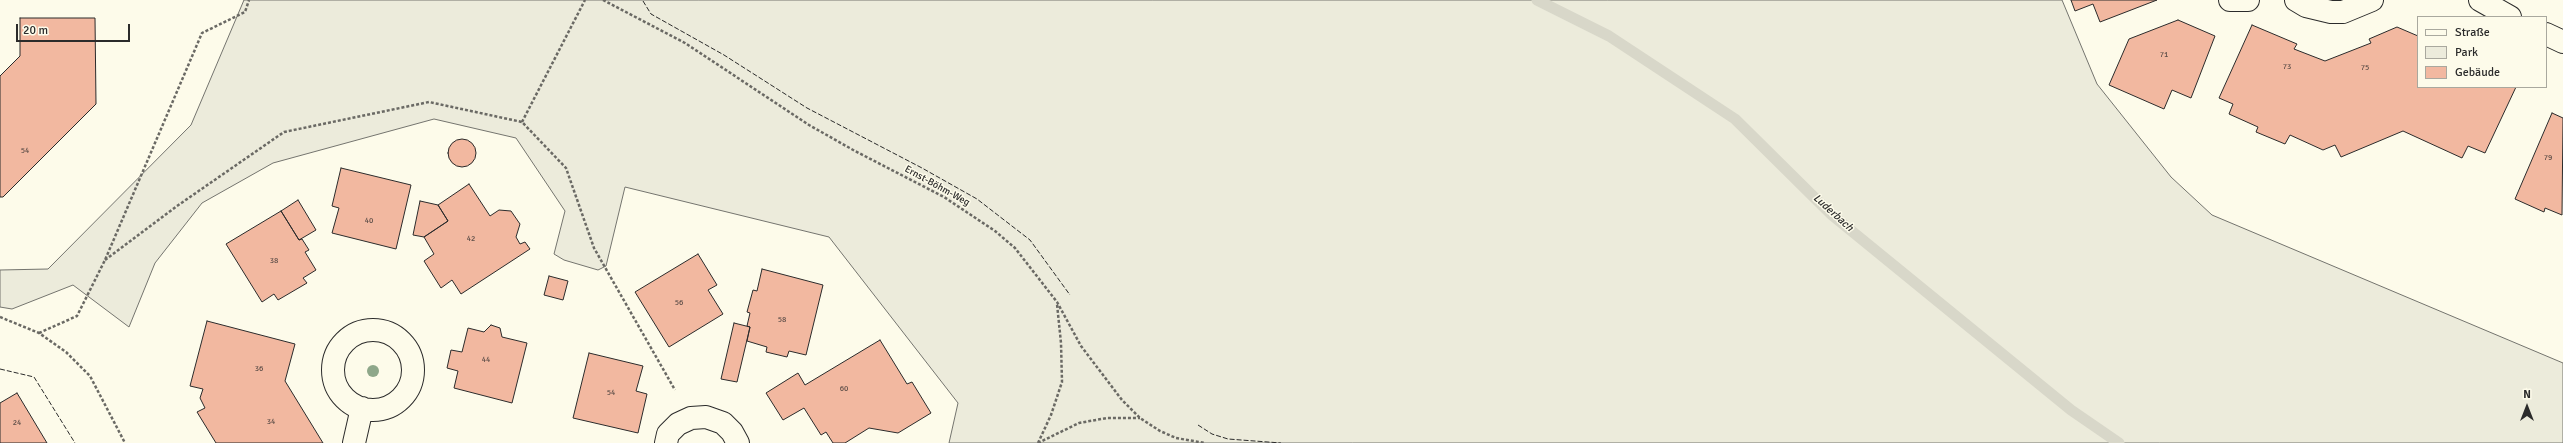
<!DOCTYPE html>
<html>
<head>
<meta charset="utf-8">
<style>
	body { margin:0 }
	#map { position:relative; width:2563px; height:443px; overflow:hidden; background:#fdfbea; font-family:Signika,sans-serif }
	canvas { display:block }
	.legend { position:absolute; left:2417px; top:16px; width:130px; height:72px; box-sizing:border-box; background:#fdfbea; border:1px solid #a9a89e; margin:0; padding:5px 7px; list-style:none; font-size:12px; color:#2b2b2b }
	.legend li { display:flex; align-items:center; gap:8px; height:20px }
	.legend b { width:20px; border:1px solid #a9a89e }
	.north { position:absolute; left:2507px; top:387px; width:40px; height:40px; -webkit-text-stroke:3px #fdfbea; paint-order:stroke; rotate:0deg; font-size:11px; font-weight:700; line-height:16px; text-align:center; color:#2b2b2b }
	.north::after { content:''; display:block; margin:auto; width:14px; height:18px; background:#2b2b2b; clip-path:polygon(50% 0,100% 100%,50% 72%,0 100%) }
	.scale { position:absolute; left:16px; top:24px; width:114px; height:18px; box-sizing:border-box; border:2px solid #2b2b2b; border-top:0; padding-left:5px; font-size:12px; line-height:14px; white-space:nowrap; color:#2b2b2b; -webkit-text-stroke:3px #fdfbea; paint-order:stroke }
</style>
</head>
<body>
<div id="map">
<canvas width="2563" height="443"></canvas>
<ul class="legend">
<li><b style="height:5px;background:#fdfbea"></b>Straße</li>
<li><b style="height:11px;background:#ecebdb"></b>Park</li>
<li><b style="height:11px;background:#f2b8a0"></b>Gebäude</li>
</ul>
<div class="north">N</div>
<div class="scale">20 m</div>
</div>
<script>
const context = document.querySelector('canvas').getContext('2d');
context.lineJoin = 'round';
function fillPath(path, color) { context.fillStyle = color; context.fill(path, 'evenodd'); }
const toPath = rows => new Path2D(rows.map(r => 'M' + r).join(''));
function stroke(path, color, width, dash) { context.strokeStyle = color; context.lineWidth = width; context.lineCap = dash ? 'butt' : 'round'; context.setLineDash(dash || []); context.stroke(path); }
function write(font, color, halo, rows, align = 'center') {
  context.font = font + ' Signika,sans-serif'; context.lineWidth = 3; context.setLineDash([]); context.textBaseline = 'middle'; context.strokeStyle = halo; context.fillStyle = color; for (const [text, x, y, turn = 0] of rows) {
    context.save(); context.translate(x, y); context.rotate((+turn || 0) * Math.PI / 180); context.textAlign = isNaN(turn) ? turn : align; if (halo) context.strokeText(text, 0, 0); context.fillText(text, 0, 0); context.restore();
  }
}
const green = toPath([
	[244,0,2062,0,2097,84,2171,177,2212,215,2563,363,2563,443,949,443,958,403,829,237,625,187,606,266,598,270,564,260,554,254,565,211,516,138,434,119,273,163,202,203,155,263,129,327,73,285,12,309,0,307,0,270,48,269,191,125,244,0]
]);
const stream = toPath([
	[1537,0,1609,36,1735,119,1832,215,2071,410,2119,443]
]);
const building = toPath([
	[2071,0,2157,0,2100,22,2093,4,2075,11,2071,0],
	[20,18,95,18,96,104,3,197,0,197,0,76,20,56,20,18],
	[2178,20,2215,36,2191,98,2172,90,2164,109,2109,85,2129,39,2178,20],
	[2252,25,2297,44,2294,49,2325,61,2371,43,2369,39,2397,27,2418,36,2418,87,2516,87,2485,153,2468,146,2462,158,2403,131,2341,157,2335,145,2323,150,2290,135,2285,144,2256,132,2258,127,2229,114,2233,104,2219,98,2252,25],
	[2552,113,2563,118,2562,215,2545,208,2544,212,2515,199,2552,113],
	'448 153a14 14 0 1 1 28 0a14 14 0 1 1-28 0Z',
	[341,168,411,185,396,249,332,233,339,208,332,206,341,168],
	[469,184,490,216,499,210,511,211,520,224,516,237,520,244,525,242,530,249,461,294,452,280,441,288,424,261,434,254,424,237,448,221,438,205,469,184],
	[298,200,316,230,299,240,281,211,298,200],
	[420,201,438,205,448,221,424,237,413,235,420,201],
	[281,211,299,240,302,239,309,250,305,252,316,270,303,278,307,283,278,300,274,294,262,302,226,244,281,211],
	[698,254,717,285,708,290,723,314,669,347,635,292,698,254],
	[762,269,823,285,806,355,789,351,787,357,766,352,767,347,747,341,750,327,747,326,750,313,747,312,753,290,757,291,762,269],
	[549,276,568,281,563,300,544,295,549,276],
	[207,321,295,344,285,381,323,443,216,443,197,412,205,408,200,398,203,389,190,386,207,321],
	[734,323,750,327,737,382,721,379,734,323],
	[491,325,500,328,502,337,527,343,512,403,454,388,458,371,447,368,451,350,462,352,468,328,484,332,491,325],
	[880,340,907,384,912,382,931,413,898,433,869,428,845,443,833,443,826,432,821,435,804,408,783,420,766,393,798,373,805,385,880,340],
	[589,353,643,366,636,391,647,394,638,433,573,418,589,353],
	[17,393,47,443,0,443,0,403,17,393]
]);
const path = toPath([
	[603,0,685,43,809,125,855,151,944,197,995,231,1015,248,1057,302,1081,346,1122,400,1140,418,1160,431,1176,438,1205,443],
	[522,122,585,0],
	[105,260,177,206,284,132,429,102,522,122,566,168,594,248,675,390],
	[0,317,39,333,66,352,90,376,125,443],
	[39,333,77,316,105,260,202,33,245,12,249,0],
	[1038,443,1051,415,1062,382,1061,343,1057,304],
	[1038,443,1079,423,1107,418,1140,418]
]);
const minor = toPath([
	[2230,0,2248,0],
	[2296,0,2306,6,2331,12,2343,12,2372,0],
	[2480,0,2510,17],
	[2546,34,2563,42],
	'333 370a40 40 0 1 1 80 0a40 40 0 1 1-80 0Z',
	[354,443,362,408],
	[666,443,668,434,678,424,691,418,706,417,723,423,732,432,738,443]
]);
const fence = toPath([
	[643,1,651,14,724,55,807,108,922,168,977,199,1030,240,1070,295],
	[0,369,34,377,75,443],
	[1198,425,1212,434,1228,439,1281,443]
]);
const trees = [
	[373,371]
];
const numberNames = [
	["71",2164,55],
	["73",2287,67],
	["75",2365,68],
	["54",25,151],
	["79",2548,158],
	["40",369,221],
	["42",471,239],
	["38",274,261],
	["56",679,303],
	["58",782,320],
	["44",486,360],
	["36",259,369],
	["60",844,389],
	["54",611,393],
	["34",271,422],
	["24",17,423]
];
const streetNames = [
	["Ernst-Böhm-Weg",937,186,29]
];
const waterNames = [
	["Luderbach",1833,213,42]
];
fillPath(green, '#ecebdb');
stroke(green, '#74746e', 1);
stroke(stream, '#d8d7c9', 11);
fillPath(building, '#f2b8a0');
stroke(building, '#2b2b2b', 1);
stroke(minor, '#2b2b2b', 24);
stroke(path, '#6a6964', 2.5, [3, 2]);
stroke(minor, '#fdfbea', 22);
stroke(fence, '#2b2b2b', 1, [5, 2]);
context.fillStyle = '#8ea78a';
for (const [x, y] of trees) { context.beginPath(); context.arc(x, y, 6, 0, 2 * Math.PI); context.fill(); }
write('8px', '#5d4e48', null, numberNames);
write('10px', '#2b2b2b', '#fdfbea', streetNames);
write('italic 11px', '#2b2b2b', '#fdfbea', waterNames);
</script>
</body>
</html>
